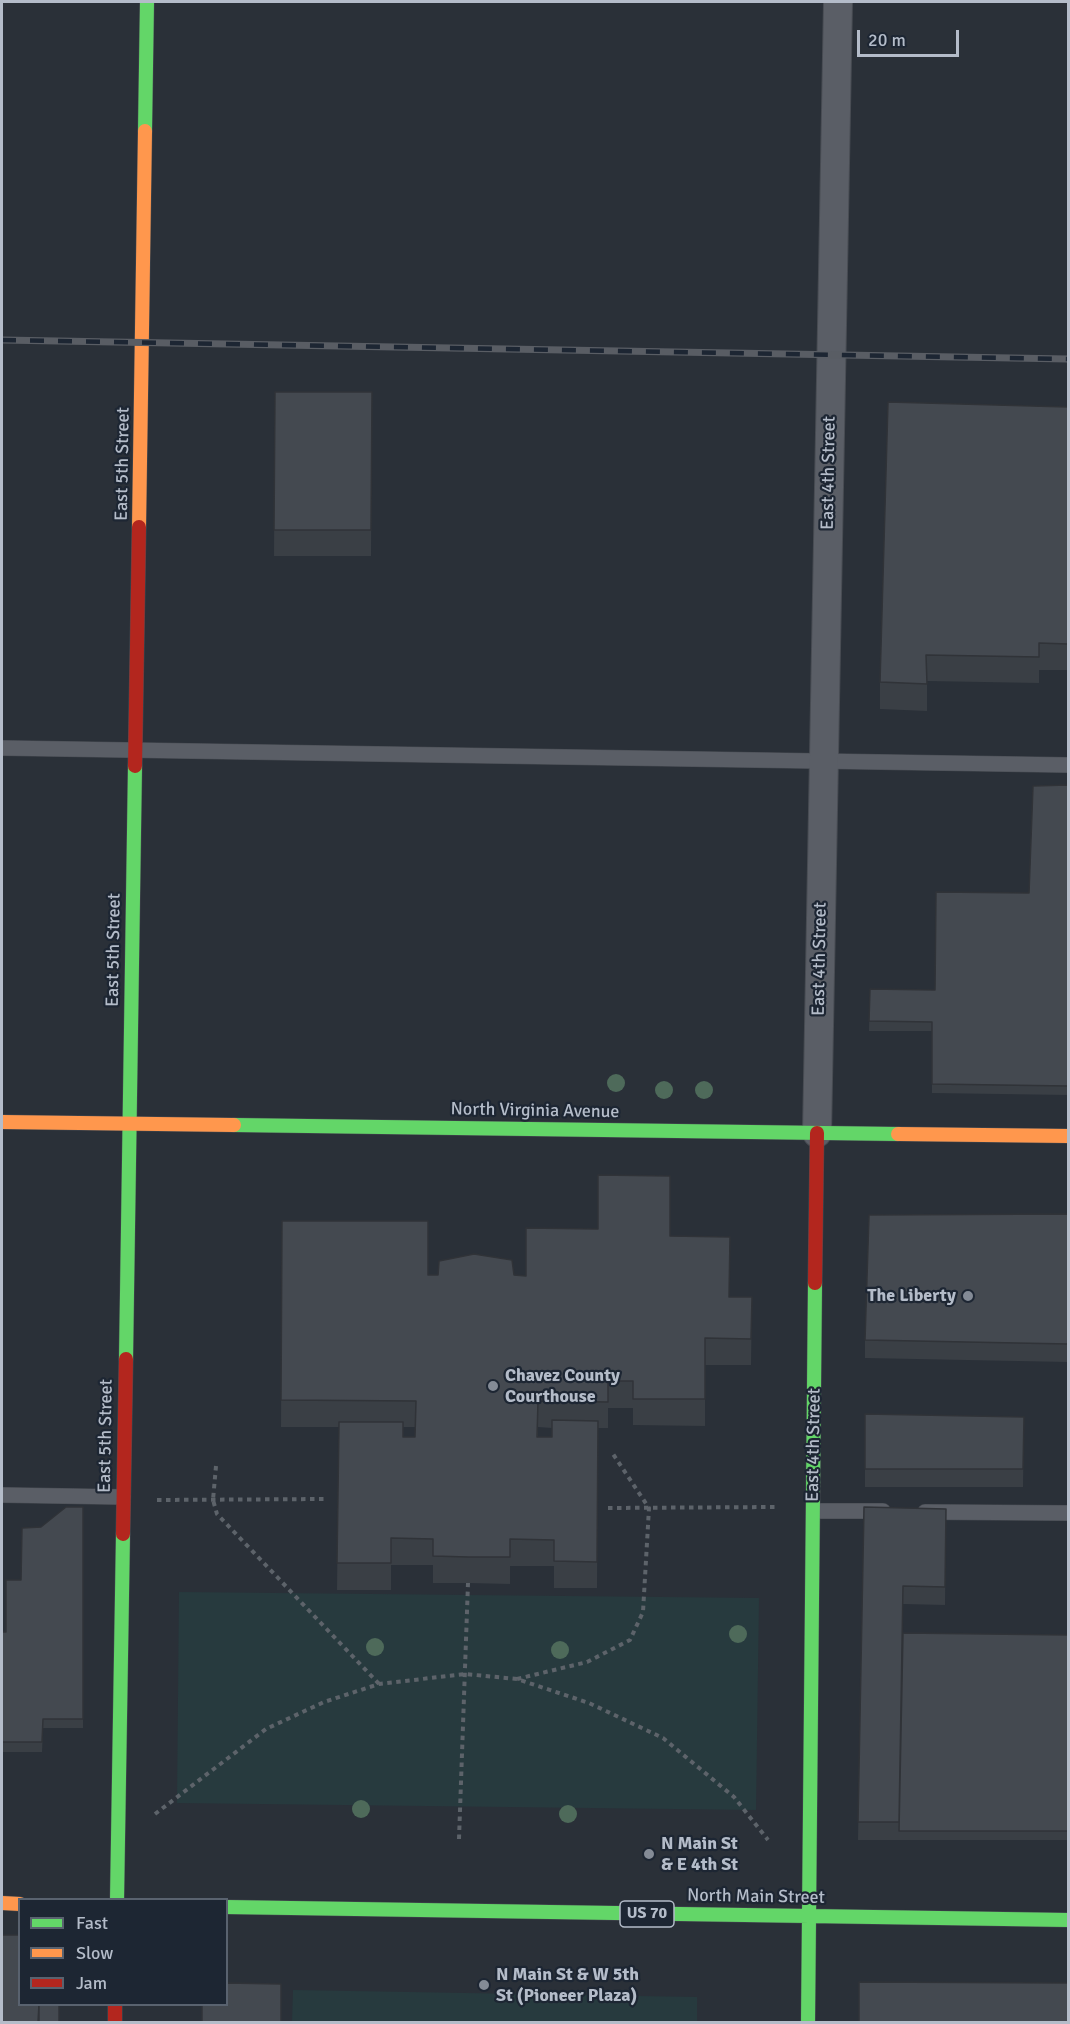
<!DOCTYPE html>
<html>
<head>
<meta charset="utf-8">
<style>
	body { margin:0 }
	#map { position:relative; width:1070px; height:2024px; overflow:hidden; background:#2a3038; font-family:Signika,sans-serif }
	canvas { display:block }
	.frame { position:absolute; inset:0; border:3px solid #b4bcc9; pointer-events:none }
	.legend { position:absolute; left:18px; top:1898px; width:210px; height:108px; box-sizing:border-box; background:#1d2633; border:2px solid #59626f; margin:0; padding:8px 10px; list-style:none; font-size:18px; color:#b4bcc9 }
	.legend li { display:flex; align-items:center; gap:12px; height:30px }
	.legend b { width:30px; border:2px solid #59626f }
	.scale { position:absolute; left:857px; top:30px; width:102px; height:27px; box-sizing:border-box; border:3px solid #b4bcc9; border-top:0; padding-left:8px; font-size:18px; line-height:21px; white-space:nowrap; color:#b4bcc9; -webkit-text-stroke:4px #1d2633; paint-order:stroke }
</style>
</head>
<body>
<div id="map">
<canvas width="1070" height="2024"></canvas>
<div class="frame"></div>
<ul class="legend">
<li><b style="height:8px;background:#63d668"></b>Fast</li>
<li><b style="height:8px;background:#ff974d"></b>Slow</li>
<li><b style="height:8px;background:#b3261e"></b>Jam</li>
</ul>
<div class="scale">20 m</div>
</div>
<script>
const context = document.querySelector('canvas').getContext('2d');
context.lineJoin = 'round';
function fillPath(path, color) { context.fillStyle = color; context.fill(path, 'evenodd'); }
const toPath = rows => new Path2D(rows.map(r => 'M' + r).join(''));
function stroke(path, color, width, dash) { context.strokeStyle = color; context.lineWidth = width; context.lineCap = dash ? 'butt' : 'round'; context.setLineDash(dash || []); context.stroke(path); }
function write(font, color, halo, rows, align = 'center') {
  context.font = font + ' Signika,sans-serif'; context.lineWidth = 4.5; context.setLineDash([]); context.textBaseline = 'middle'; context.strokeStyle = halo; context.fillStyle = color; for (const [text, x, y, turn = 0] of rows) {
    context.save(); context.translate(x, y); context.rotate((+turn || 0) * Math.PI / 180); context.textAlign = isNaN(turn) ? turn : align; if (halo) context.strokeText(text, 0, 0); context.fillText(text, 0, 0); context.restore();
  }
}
const green = toPath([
	[179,1592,759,1598,756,1810,177,1803],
	[293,1990,697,1997,697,2022,292,2022]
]);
const path = toPath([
	[216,1466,213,1500,217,1514,379,1684],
	[157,1500,326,1499],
	[608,1508,775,1507],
	[517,1679,587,1662,630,1640,643,1612,649,1508,611,1451],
	[155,1814,266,1729,324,1702,379,1684,465,1674,517,1679,589,1703,663,1738,734,1797,768,1840],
	[459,1839,468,1583]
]);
const lane = toPath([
	[2,748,1068,765],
	[2,1495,123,1497],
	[814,1511,883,1511],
	[925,1512,1068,1513]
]);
const street = toPath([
	[817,1133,838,2]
]);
const fast = toPath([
	[145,131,147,2],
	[234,1125,898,1134],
	[126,1359,135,766],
	[117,1900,123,1534],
	[226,1907,1068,1920],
	[808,2022,815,1283]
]);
const slow = toPath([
	[139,527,145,131],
	[2,1122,234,1125],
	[898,1134,1068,1136],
	[2,1903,20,1904]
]);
const jam = toPath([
	[135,766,139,527],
	[815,1283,817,1133],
	[123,1534,126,1359],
	[115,2004,115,2022]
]);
const rail = toPath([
	[2,340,1068,359]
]);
const trees = [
	[616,1083],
	[664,1090],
	[704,1090],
	[738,1634],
	[375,1647],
	[560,1650],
	[361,1809],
	[568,1814]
];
const wall = toPath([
	[275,392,372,392,371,556,274,556],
	[1068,407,1068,670,1039,670,1039,683,927,681,927,711,880,709,880,682],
	[1068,785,1068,1095,932,1093,932,1031,869,1031,870,989,935,990,1029,893],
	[1068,1214,1068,1362,865,1358,865,1340],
	[282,1221,428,1275,526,1276,670,1236,730,1297,752,1297,751,1365,705,1365,705,1426,633,1425,633,1408,608,1408,608,1428,598,1428,597,1588,554,1588,554,1566,510,1566,510,1584,468,1583,433,1583,433,1565,391,1565,391,1590,337,1590,339,1427,281,1427],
	[403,1427,416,1427,415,1437,403,1437],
	[538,1427,552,1428,552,1437,538,1437],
	[865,1414,1024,1417,1023,1487,865,1487],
	[83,1507,83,1728,43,1728,42,1752,2,1752,2,1632,6,1632,21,1580,41,1527],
	[864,1507,946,1509,945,1605,903,1604,903,1633,1068,1635,1068,1840,858,1840]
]);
const building = toPath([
	[275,392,372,392,371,530,274,530,275,392],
	[888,402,1068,407,1068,644,1039,643,1039,657,926,655,927,684,880,682,888,402],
	[1068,785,1068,1086,932,1084,932,1022,869,1021,870,989,935,990,936,892,1029,893,1033,786,1068,785],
	[598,1175,670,1176,670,1236,730,1237,729,1297,752,1297,751,1339,705,1338,705,1399,633,1399,633,1381,608,1381,608,1402,538,1401,537,1437,552,1437,552,1420,598,1421,597,1562,554,1561,554,1540,510,1539,510,1557,468,1557,433,1556,433,1539,391,1538,391,1563,337,1563,339,1422,403,1422,403,1437,415,1437,416,1401,281,1400,282,1221,428,1221,428,1275,438,1275,439,1261,474,1254,512,1260,514,1275,526,1276,526,1228,598,1229,598,1175],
	[1068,1214,1068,1344,865,1340,869,1215,1068,1214],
	[865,1414,1024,1417,1023,1469,865,1469,865,1414],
	[66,1507,83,1507,83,1719,43,1719,42,1742,2,1742,2,1632,6,1632,6,1580,21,1580,22,1528,41,1527,66,1507],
	[864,1507,946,1509,945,1587,903,1586,899,1822,858,1822,864,1507],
	[903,1633,1068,1635,1068,1831,899,1831,903,1633],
	[2,1935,20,1935,20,2004,39,2004,38,2022,2,2022,2,1935],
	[859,1982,1068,1983,1068,2022,859,2022,859,1982],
	[226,1983,281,1984,281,2022,202,2022,202,2004,226,2004,226,1983],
	[39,2004,59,2005,59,2022,72,2022,39,2022,39,2004]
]);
const markers = [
	[968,1296,6,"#848b96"],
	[493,1386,6,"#848b96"],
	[649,1854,6,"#848b96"],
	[484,1985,6,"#848b96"]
];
const shields = [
	[647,1914,54]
];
const shieldNames = [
	["US 70",647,1914]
];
const streetNames = [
	["East 5th Street",123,464,-89],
	["East 4th Street",829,473,-89],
	["East 5th Street",114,950,-89],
	["East 4th Street",820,959,-89],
	["North Virginia Avenue",535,1111,1],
	["East 5th Street",106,1436,-89],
	["East 4th Street",814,1445,-89],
	["North Main Street",756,1897,1]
];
const poiNames = [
	["The Liberty",956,1296,"right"],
	["Chavez County",505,1376],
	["Courthouse",505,1397],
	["N Main St",661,1844],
	["& E 4th St",661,1865],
	["N Main St & W 5th",496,1975],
	["St (Pioneer Plaza)",496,1996]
];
fillPath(green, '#273a3e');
stroke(lane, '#484c53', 16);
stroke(street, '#484c53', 30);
stroke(fast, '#484c53', 15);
stroke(slow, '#484c53', 15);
stroke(jam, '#484c53', 15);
stroke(path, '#5d636a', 4, [4.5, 4.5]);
stroke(lane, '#5a5e66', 15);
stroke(street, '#5a5e66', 28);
stroke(fast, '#63d668', 14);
stroke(slow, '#ff974d', 14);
stroke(jam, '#b3261e', 14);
stroke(rail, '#595d64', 7);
stroke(rail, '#1d2633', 4.5, [14]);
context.fillStyle = '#4e6a5a';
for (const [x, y] of trees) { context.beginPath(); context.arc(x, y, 9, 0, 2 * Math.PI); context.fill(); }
fillPath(wall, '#3a3f45');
fillPath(building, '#444950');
stroke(building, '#303338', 1.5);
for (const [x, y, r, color] of markers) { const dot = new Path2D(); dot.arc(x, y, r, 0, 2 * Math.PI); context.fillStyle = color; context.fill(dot); stroke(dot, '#1d2633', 2); }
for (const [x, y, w] of shields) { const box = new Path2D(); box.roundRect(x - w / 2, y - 13, w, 26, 4.5); context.fillStyle = '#1d2633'; context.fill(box); stroke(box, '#b4bcc9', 1.5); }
write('bold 16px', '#b4bcc9', null, shieldNames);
write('18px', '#b4bcc9', '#1d2633', streetNames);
write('bold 18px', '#b4bcc9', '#1d2633', poiNames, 'left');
</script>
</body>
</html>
